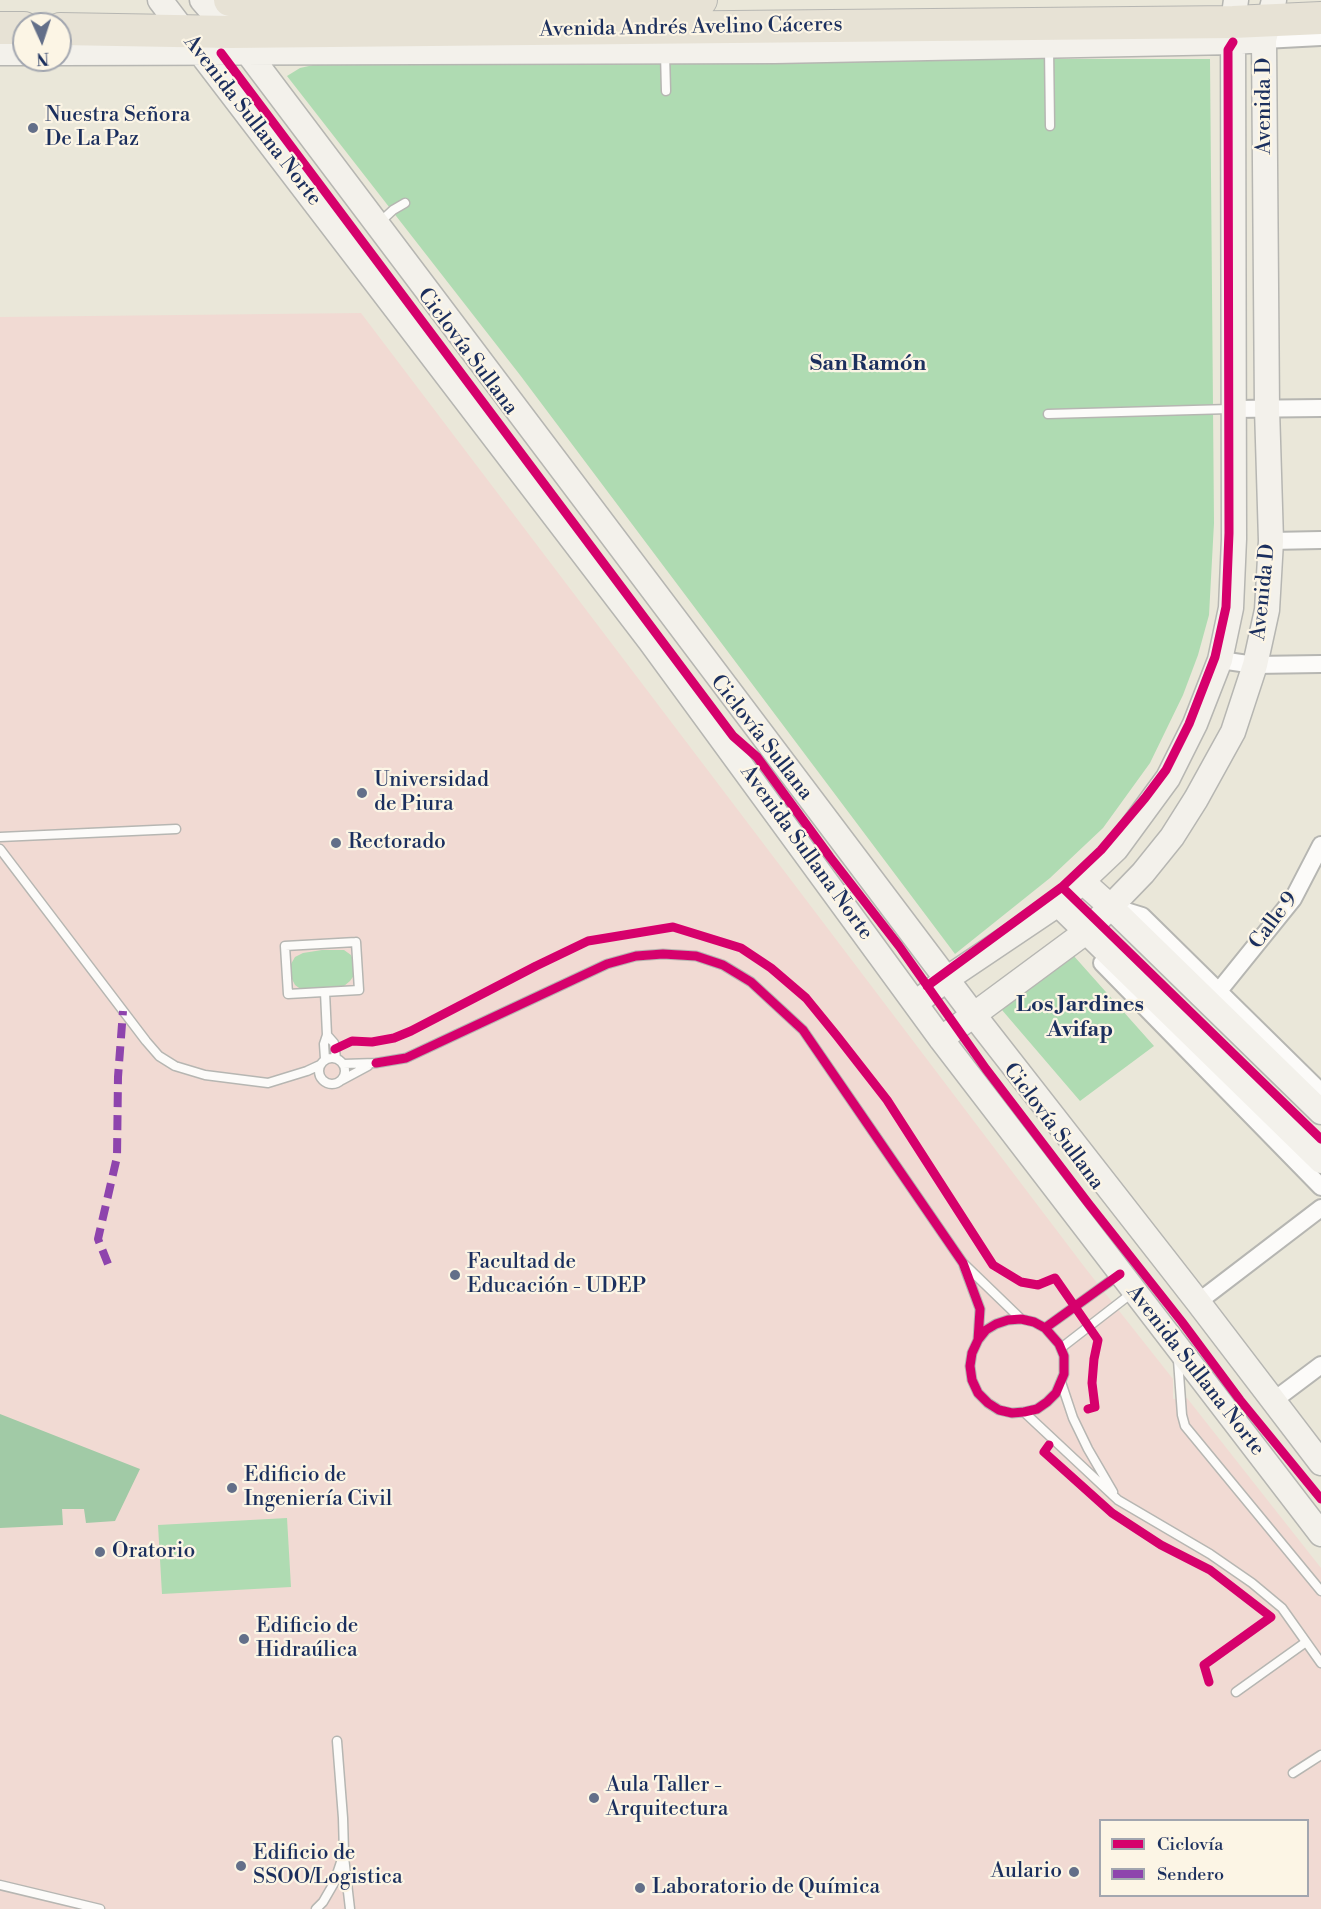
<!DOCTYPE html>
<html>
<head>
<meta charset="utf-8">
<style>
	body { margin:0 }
	#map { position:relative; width:1321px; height:1909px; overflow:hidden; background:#eae7d9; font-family:"Libre Bodoni",serif }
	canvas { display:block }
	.legend { position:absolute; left:1099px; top:1819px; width:210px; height:78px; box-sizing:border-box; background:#fcf5e5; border:2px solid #a2a6af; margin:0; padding:8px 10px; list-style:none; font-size:18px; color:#1b2f5e }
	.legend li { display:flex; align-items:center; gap:12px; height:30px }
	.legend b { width:30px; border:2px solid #a2a6af }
	.north { position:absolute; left:12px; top:12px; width:60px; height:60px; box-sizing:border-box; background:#fcf5e5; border:2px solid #a2a6af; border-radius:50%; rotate:177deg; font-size:16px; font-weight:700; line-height:24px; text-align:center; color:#1b2f5e }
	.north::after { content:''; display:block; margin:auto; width:21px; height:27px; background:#636f89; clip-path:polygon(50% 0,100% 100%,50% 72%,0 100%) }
</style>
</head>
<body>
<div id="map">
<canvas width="1321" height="1909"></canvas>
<ul class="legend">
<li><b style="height:8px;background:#d6006c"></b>Ciclovía</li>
<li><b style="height:8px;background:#8e44ad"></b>Sendero</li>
</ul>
<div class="north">N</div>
</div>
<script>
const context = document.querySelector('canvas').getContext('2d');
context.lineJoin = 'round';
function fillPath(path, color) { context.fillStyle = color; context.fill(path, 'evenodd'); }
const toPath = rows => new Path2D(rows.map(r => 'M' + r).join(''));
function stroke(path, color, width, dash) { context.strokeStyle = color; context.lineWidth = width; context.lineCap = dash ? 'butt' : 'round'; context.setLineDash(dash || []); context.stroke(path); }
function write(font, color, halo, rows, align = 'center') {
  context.font = font + ' "Libre Bodoni",serif'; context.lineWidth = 4.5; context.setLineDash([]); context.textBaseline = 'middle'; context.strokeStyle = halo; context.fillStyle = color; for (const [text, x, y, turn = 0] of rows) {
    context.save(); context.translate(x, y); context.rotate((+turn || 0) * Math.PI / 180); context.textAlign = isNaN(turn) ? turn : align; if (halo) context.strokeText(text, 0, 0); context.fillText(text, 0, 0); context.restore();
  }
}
const built = toPath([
	[361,313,1086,1269,1173,1379,1173,1399,1187,1398,1321,1568,1321,1909,0,1909,0,317],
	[1100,1820,1308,1820,1308,1896,1100,1896]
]);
const green = toPath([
	[775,59,1210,59,1214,523,1209,615,1198,655,1183,695,1150,763,1103,828,1050,878,955,954,520,375,287,76,300,68,318,64],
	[322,950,344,950,351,955,355,964,355,974,350,981,344,986,329,989,302,990,295,985,290,975,291,964,295,957,303,953],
	[1073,955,1154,1046,1080,1101,1002,1010],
	[287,1518,291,1587,162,1594,158,1525]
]);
const forest = toPath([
	[0,1414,140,1469,115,1521,86,1523,84,1509,62,1509,63,1525,0,1528]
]);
const lane = toPath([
	[1049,48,1050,126],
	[665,53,666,91],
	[380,222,393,210,405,203],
	[1048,414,1230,409],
	[0,837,176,829],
	[0,849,146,1041,159,1056,175,1066,205,1075,268,1083,307,1071,320,1065],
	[356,942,359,990,288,994,285,946,356,942],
	[327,1035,334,1043,336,1058],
	'319 1071a13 13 0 1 1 26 0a13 13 0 1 1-26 0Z',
	[325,1059,324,1044,327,1035,325,992],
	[343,1064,376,1063,406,1058,607,964,636,956,663,954,696,956,723,965,751,982,803,1030,963,1263,1021,1319],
	[342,1080,368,1066],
	[964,1266,980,1309,978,1340,972,1353,970,1366,972,1380,978,1393,988,1403,999,1410,1012,1413,1024,1412,1037,1409,1047,1402,1056,1393,1064,1374,1064,1356,1059,1344,1045,1328,1034,1322,1021,1319,1008,1320,996,1324,986,1330,978,1340],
	[1045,1328,1120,1274],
	[1061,1348,1132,1293],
	[1178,1360,1182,1415,1185,1426,1321,1591],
	[1061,1382,1073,1418,1088,1449,1113,1492],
	[1024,1412,1118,1500,1210,1554,1252,1583,1282,1608,1321,1663],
	[1236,1692,1306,1642],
	[1293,1773,1321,1755],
	[344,1857,350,1909],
	[0,1885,100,1909],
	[316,1909,323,1902,334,1883,344,1853,343,1818,337,1741]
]);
const street = toPath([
	[1264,40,1321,37],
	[1233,409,1321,408],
	[1271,541,1321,540],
	[1220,660,1255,665,1321,664],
	[1116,908,1142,916,1321,1092],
	[1102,963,1321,1187],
	[1218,992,1293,899,1321,845],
	[1198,1302,1321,1208],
	[1273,1401,1321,1365]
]);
const secondary = toPath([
	[160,0,650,641,941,1039,1321,1534],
	[202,0,248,53,973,1014,1198,1302,1321,1463],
	[0,53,24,53],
	[60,53,775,51,1233,42,1264,40],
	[1083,882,1111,907,1321,1112],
	[1058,904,1321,1161],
	[916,1003,948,978,1058,904,1116,849,1168,778,1195,724,1220,660,1231,608,1234,539,1233,22,1236,0],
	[941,1039,1087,931,1143,873,1172,837,1196,799,1233,732,1255,665,1267,610,1271,541,1267,408,1264,40,1274,0]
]);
const highway = toPath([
	[230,0,243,2,368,3,701,0],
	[0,28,24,28],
	[60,29,231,32,1233,22,1321,18]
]);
const quiet = toPath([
	[108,1264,98,1239,117,1157,118,1077,123,1011]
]);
const cycleway = toPath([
	[1233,42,1228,50,1229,533,1226,607,1215,657,1189,724,1166,770,1145,798,1101,850,1062,887,1321,1139],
	[221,53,733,736,757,757,830,857,899,946,986,1069,1088,1203,1182,1322,1240,1400,1321,1499],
	[927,986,1062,887],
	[335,1049,352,1041,372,1042,394,1038,411,1031,536,966,588,941,673,927,741,948,771,968,806,998,837,1036,887,1100,993,1265,1021,1282,1038,1285,1055,1278,1098,1340,1094,1359,1092,1383,1095,1407,1088,1409],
	[376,1063,406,1058,607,964,636,956,663,954,696,956,723,965,751,982,803,1030,963,1263,980,1309,978,1340,972,1353,970,1366,972,1380,978,1393,988,1403,999,1410,1012,1413,1024,1412,1037,1409,1047,1402,1056,1393,1064,1374,1064,1356,1059,1344,1045,1328,1034,1322,1021,1319,1008,1320,996,1324,986,1330,978,1340],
	[1045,1328,1120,1274],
	[1049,1445,1044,1452,1112,1513,1161,1545,1210,1570,1271,1617,1204,1665,1209,1682]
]);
const markers = [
	[33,128,6,"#636f89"],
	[362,793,6,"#636f89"],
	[336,843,6,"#636f89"],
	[455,1275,6,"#636f89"],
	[232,1488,6,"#636f89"],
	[100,1552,6,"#636f89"],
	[244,1639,6,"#636f89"],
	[594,1798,6,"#636f89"],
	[241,1866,6,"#636f89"],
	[1074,1872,6,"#636f89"],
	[640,1888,6,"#636f89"]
];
const streetNames = [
	["Avenida Andrés Avelino Cáceres",691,28,-1],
	["Avenida D",1265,106,-90],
	["Avenida Sullana Norte",252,121,52],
	["Ciclovía Sullana",467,352,53],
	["Avenida D",1264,592,-84],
	["Ciclovía Sullana",761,738,52],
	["Avenida Sullana Norte",806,853,54],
	["Calle 9",1274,921,-53],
	["Ciclovía Sullana",1053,1127,53],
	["Avenida Sullana Norte",1195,1371,52]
];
const poiNames = [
	["Nuestra Señora",45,116],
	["De La Paz",45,140],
	["Universidad",374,781],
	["de Piura",374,805],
	["Rectorado",348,843],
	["Facultad de",467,1263],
	["Educación - UDEP",467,1287],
	["Edificio de",244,1476],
	["Ingeniería Civil",244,1500],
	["Oratorio",112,1552],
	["Edificio de",256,1627],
	["Hidraúlica",256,1651],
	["Aula Taller -",606,1786],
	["Arquitectura",606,1810],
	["Edificio de",253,1854],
	["SSOO/Logistica",253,1878],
	["Aulario",1062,1872,"right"],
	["Laboratorio de Química",652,1888]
];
const neighbourhoodNames = [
	["San Ramón",868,365],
	["Los Jardines",1080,1006],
	["Avifap",1080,1031]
];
fillPath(built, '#f1dad3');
fillPath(green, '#afdbb2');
fillPath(forest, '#a1caa6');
stroke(lane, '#b6b6b2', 11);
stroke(street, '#b6b6b2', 20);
stroke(secondary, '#b6b6b2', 27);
stroke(highway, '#b6b6b2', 34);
stroke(lane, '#fcfbf9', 8);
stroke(street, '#fcfbf9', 16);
stroke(secondary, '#f3f1eb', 24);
stroke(highway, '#e7e2d5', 32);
stroke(quiet, '#8e44ad', 8, [15, 8]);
stroke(cycleway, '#d6006c', 9);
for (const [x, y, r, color] of markers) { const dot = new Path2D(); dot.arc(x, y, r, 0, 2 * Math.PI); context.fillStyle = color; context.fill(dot); stroke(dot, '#fcf5e5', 2); }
write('21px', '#1b2f5e', '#fcf5e5', streetNames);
write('21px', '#1b2f5e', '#fcf5e5', poiNames, 'left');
write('bold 22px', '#1b2f5e', '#fcf5e5', neighbourhoodNames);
</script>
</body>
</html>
